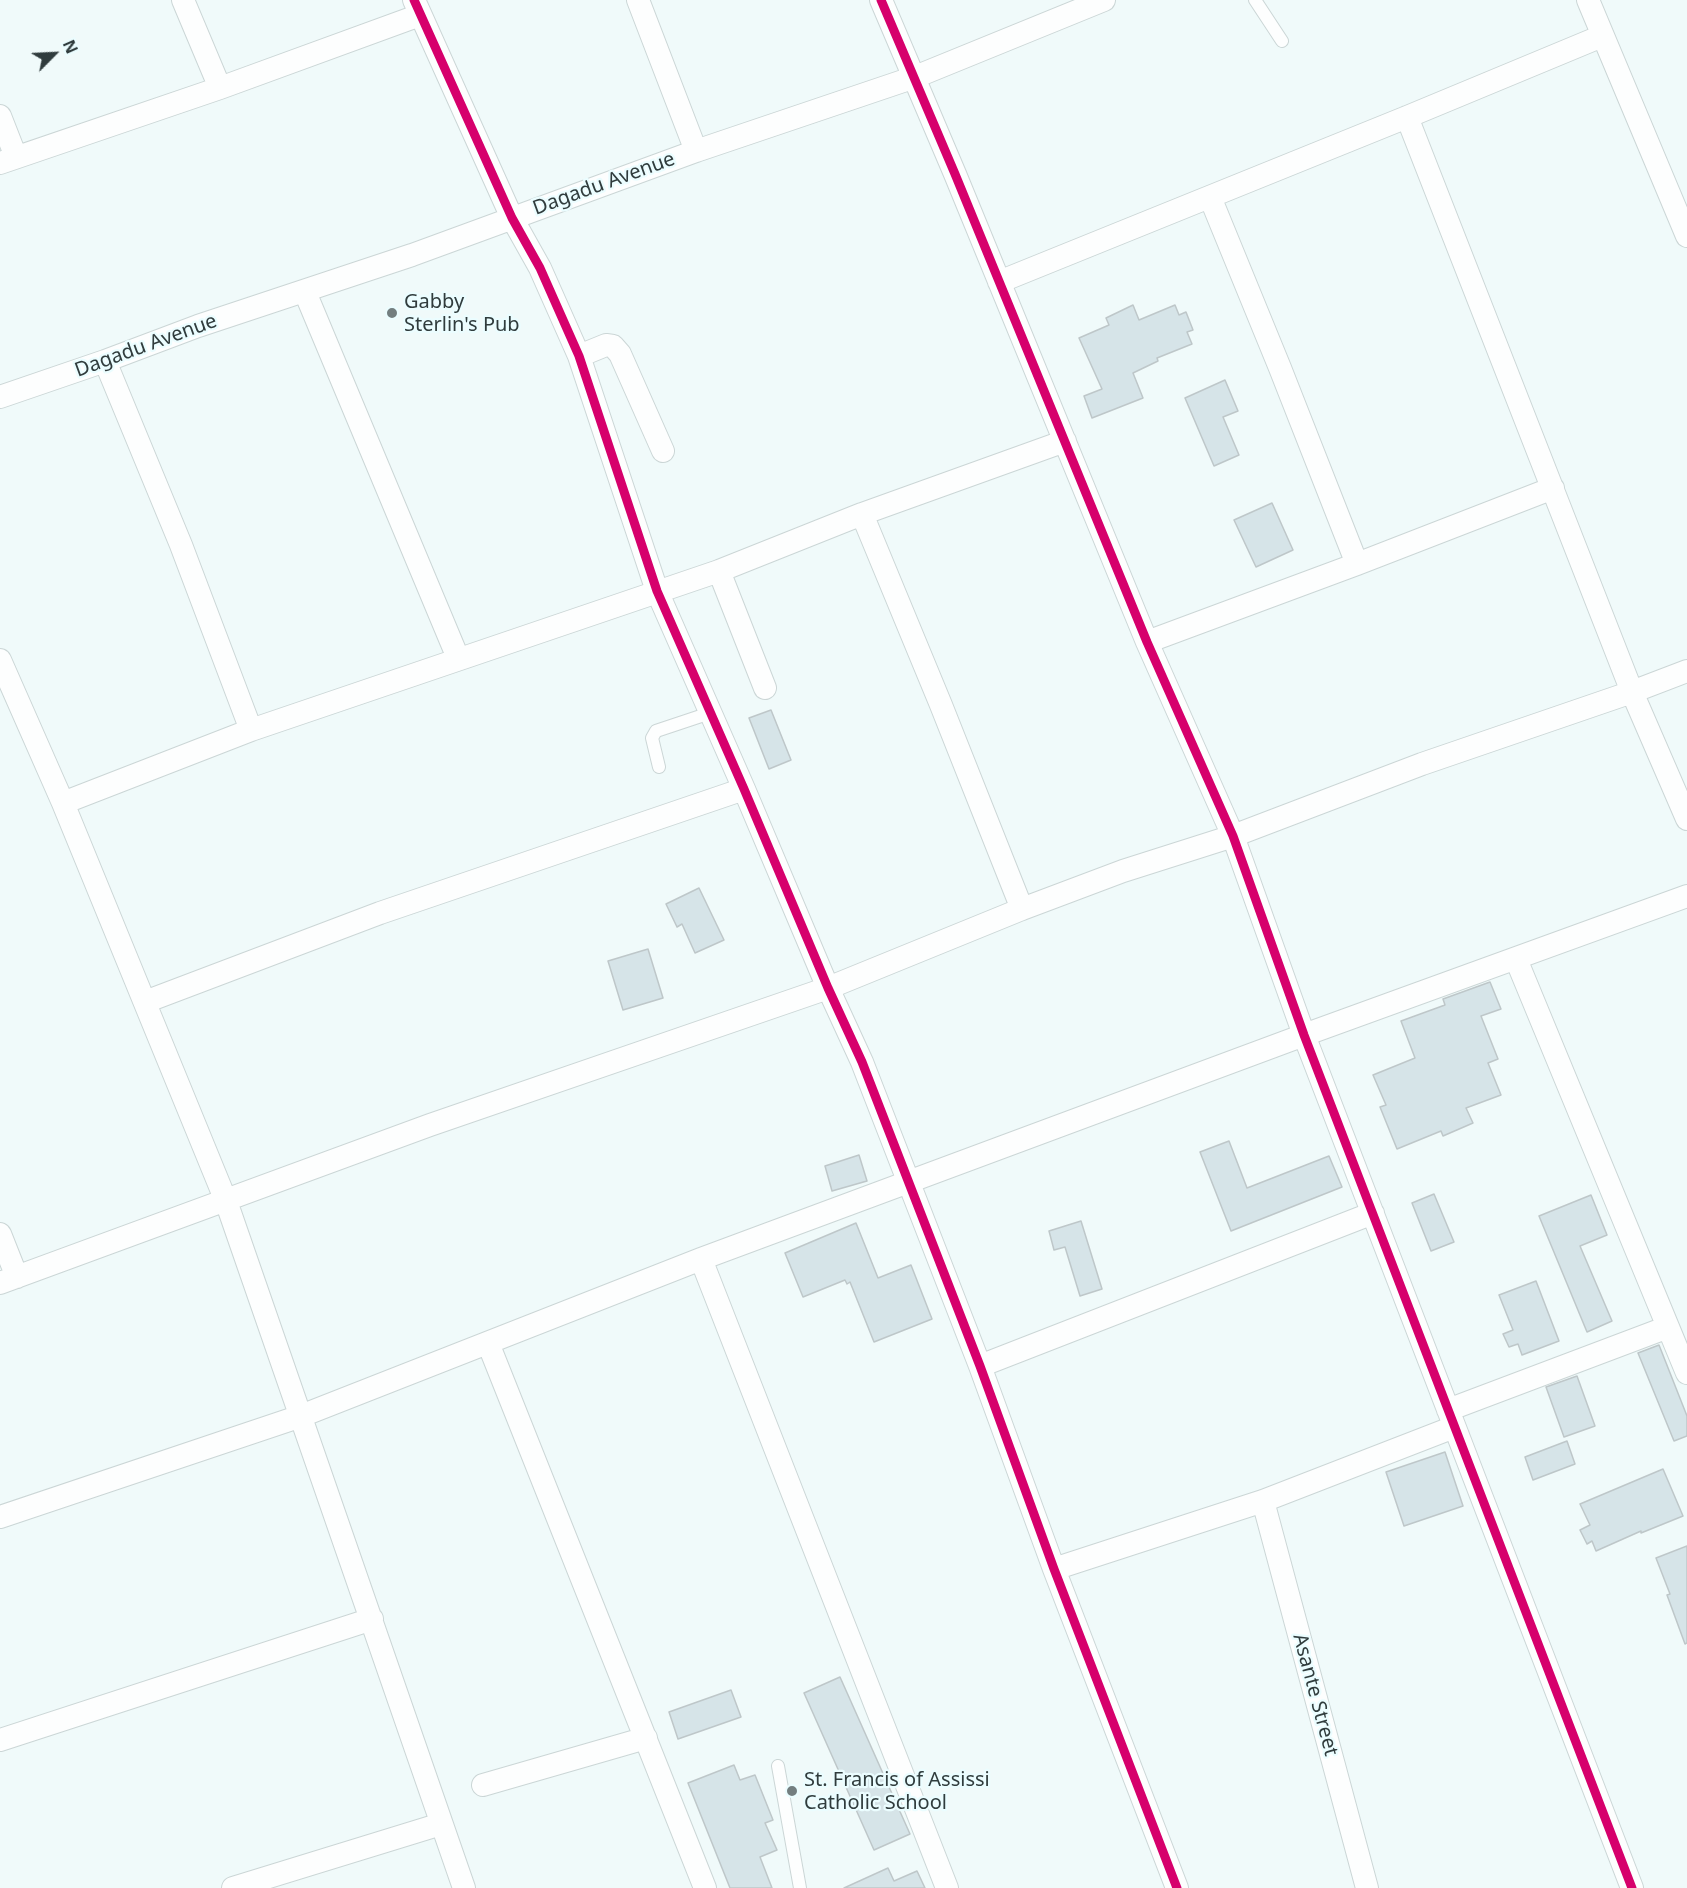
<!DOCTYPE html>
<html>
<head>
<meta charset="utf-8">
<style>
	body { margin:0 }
	#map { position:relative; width:1687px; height:1888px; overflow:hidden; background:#f0fafa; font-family:"Noto Sans",sans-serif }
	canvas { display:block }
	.north { position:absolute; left:24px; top:24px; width:60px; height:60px; -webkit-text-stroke:4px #ebfdff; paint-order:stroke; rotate:66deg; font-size:16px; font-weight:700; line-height:24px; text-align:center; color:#303c3d }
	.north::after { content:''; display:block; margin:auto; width:21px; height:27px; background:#303c3d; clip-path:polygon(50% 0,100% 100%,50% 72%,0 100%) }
</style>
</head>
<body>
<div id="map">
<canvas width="1687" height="1888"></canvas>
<div class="north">N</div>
</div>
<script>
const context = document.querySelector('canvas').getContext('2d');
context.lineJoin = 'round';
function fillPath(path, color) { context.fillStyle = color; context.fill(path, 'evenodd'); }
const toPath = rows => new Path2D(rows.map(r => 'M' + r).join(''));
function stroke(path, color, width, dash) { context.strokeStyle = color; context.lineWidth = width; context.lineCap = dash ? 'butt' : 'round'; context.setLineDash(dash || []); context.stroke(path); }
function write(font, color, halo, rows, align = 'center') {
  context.font = font + ' "Noto Sans",sans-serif'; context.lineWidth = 4.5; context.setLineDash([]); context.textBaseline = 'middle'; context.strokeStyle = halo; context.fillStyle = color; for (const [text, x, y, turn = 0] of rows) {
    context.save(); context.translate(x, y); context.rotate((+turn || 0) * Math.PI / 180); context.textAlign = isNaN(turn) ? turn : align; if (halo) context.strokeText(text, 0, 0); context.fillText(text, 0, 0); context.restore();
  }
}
const building = toPath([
	[1133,305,1139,320,1175,305,1179,315,1186,312,1193,330,1187,332,1192,344,1157,358,1158,361,1133,373,1143,398,1092,418,1084,396,1102,389,1079,338,1109,325,1106,318,1133,305],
	[1225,380,1238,411,1223,417,1239,455,1214,466,1185,398,1225,380],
	[1272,503,1293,550,1256,567,1234,520,1272,503],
	[771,710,791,760,769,769,749,718,771,710],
	[699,888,724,940,695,953,682,924,677,927,666,904,699,888],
	[648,949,663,998,623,1010,608,961,648,949],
	[1490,982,1501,1009,1481,1016,1498,1059,1488,1063,1501,1095,1466,1108,1473,1123,1443,1136,1441,1131,1397,1149,1380,1107,1386,1105,1373,1075,1415,1058,1401,1021,1445,1005,1443,999,1490,982],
	[1229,1141,1247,1188,1329,1156,1342,1187,1231,1231,1200,1152,1229,1141],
	[859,1155,867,1181,832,1191,825,1166,859,1155],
	[1434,1194,1454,1242,1431,1251,1412,1203,1434,1194],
	[1591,1195,1607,1235,1580,1246,1612,1321,1587,1332,1539,1216,1591,1195],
	[1081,1221,1102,1289,1080,1296,1065,1247,1054,1250,1049,1231,1081,1221],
	[856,1223,878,1278,911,1265,932,1319,874,1342,850,1282,847,1284,845,1280,803,1297,785,1253,856,1223],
	[1536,1281,1559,1341,1522,1355,1518,1344,1509,1347,1503,1334,1513,1330,1499,1295,1536,1281],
	[1659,1345,1687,1416,1687,1436,1674,1441,1638,1353,1659,1345],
	[1577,1376,1595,1426,1564,1437,1546,1387,1577,1376],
	[1567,1441,1575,1464,1533,1480,1525,1457,1567,1441],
	[1445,1452,1463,1506,1404,1526,1386,1472,1445,1452],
	[1663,1469,1683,1516,1641,1533,1641,1531,1596,1551,1592,1541,1587,1544,1580,1530,1590,1525,1580,1504,1663,1469],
	[1687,1546,1687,1643,1685,1644,1667,1595,1670,1594,1656,1558,1687,1546],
	[840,1677,910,1834,874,1850,804,1693,840,1677],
	[731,1690,741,1717,678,1739,669,1712,731,1690],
	[734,1765,740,1780,755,1775,773,1820,765,1823,777,1850,760,1857,772,1888,730,1888,688,1783,734,1765],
	[888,1868,894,1881,917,1871,925,1888,844,1888,888,1868]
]);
const service = toPath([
	[1255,0,1282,41],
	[659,767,652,738,656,731,710,713],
	[778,1766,800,1888]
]);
const minor = toPath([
	[183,0,220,88],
	[414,0,512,218,540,268,579,356,657,591,744,789,828,988,862,1062,980,1366,1054,1569,1177,1888],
	[638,0,696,151],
	[881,0,955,174,1147,642,1233,836,1304,1035,1632,1888],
	[1588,0,1687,236],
	[0,116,16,157],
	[1407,117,1632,692,1687,819],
	[0,163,220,88,420,15],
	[1210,197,1280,368,1357,564],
	[999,282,1407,117,1602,36],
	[305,292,458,658],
	[579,356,606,345,613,346,620,354,663,451],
	[105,361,181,545,251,730],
	[0,397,105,361,198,326,412,255,696,151,915,77,1104,0],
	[862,514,941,705,1022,909],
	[719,571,765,688],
	[1147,642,1357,564,1553,488],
	[0,660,63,803,226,1201,464,1888],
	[63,803,251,730,719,571,862,514,1065,441],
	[1516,959,1687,1373],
	[145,1002,380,913,744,789],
	[0,1234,17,1277],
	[701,1259,947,1888],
	[0,1283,430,1125,828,988,1022,909,1123,871,1233,836,1422,764,1632,692,1687,671],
	[488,1343,705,1888],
	[980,1366,1373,1213],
	[1448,1410,1668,1327],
	[1263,1501,1367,1888],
	[0,1517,301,1416,701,1259,1304,1035,1687,896],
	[1054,1569,1263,1501,1454,1427],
	[0,1740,372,1619],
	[483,1785,646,1738],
	[233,1888,441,1824]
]);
const cycleway = toPath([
	[414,0,512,218,540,268,579,356,657,591,744,789,828,988,862,1062,980,1366,1054,1569,1177,1888],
	[881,0,955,174,1147,642,1233,836,1304,1035,1632,1888]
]);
const markers = [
	[392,313,6,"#737e7f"],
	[792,1791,6,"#737e7f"]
];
const streetNames = [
	["Dagadu Avenue",604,184,-20],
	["Dagadu Avenue",146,346,-20],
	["Asante Street",1315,1695,75]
];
const poiNames = [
	["Gabby",404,302],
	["Sterlin's Pub",404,325],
	["St. Francis of Assissi",804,1780],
	["Catholic School",804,1803]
];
fillPath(building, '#d6e4e8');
stroke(building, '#bec7c9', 1.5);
stroke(service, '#cbd6d6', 14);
stroke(minor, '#cbd6d6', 24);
stroke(service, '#fdfefe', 12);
stroke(minor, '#fdfefe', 22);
stroke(cycleway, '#d6006c', 9);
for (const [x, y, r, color] of markers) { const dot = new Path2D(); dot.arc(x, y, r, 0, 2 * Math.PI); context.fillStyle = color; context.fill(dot); stroke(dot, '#ebfdff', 2); }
write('20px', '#303c3d', '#ebfdff', streetNames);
write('20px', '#303c3d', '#ebfdff', poiNames, 'left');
</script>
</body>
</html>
